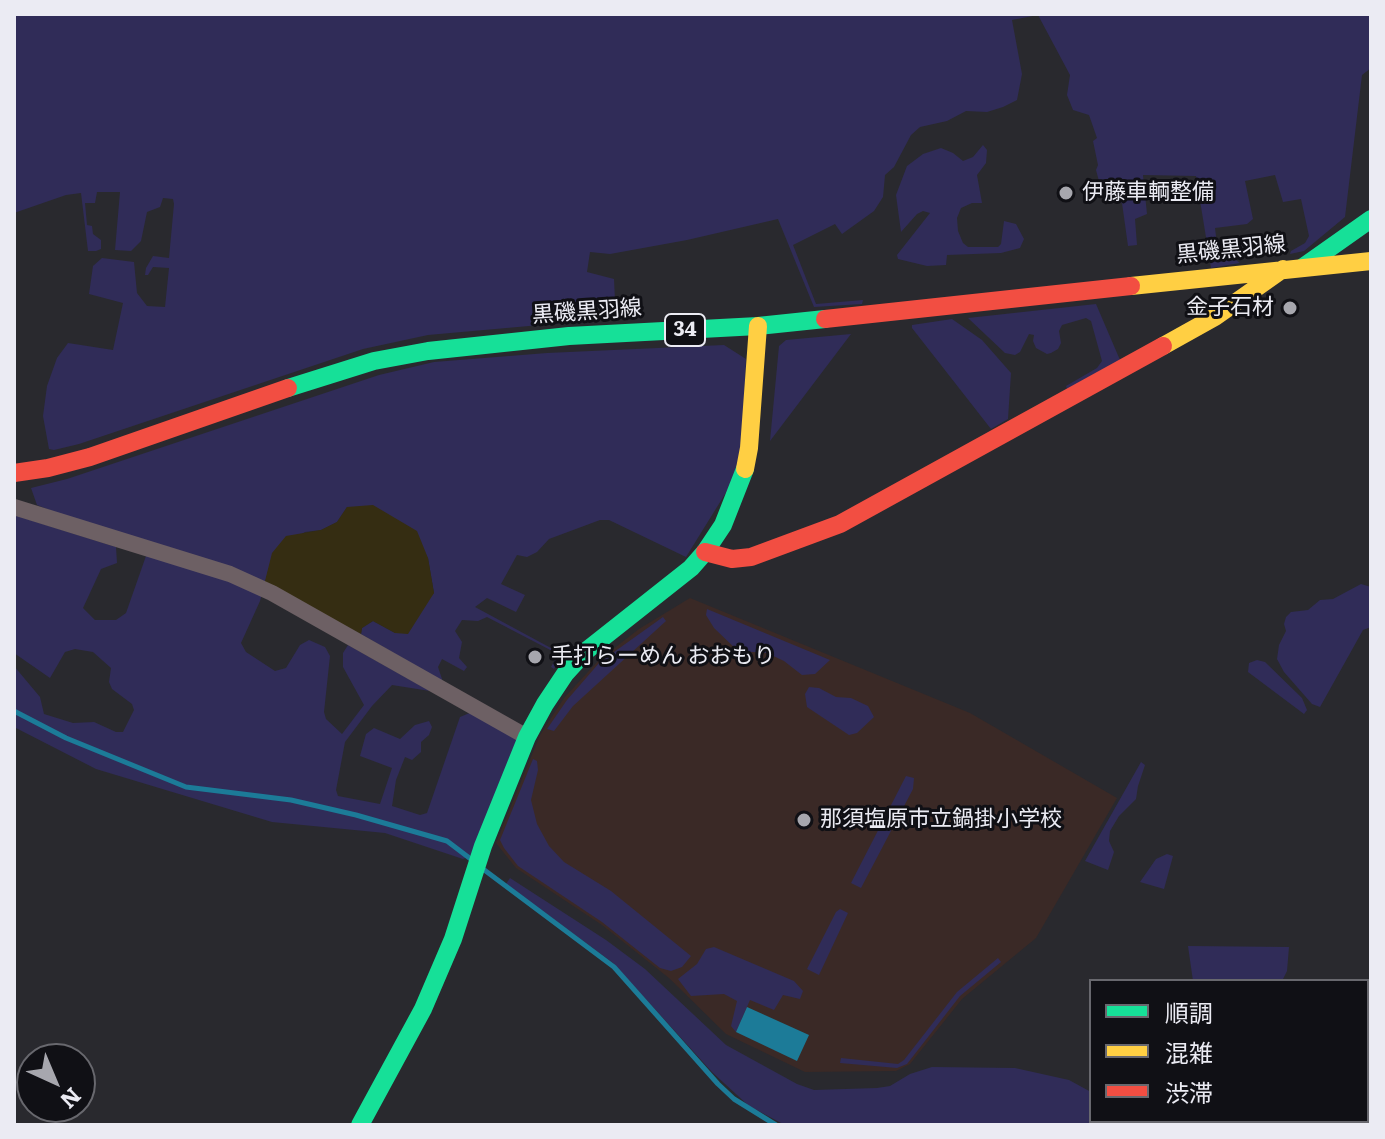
<!DOCTYPE html>
<html>
<head>
<meta charset="utf-8">
<style>
	body { margin:0 }
	#map { position:relative; width:1385px; height:1139px; overflow:hidden; background:#29292e; font-family:Literata,"Noto Sans JP",serif }
	canvas { display:block }
	.frame { position:absolute; inset:0; border:16px solid #ebebf3; pointer-events:none }
	.legend { position:absolute; left:1089px; top:979px; width:280px; height:144px; box-sizing:border-box; background:#101015; border:2px solid #68686e; margin:0; padding:10px 14px; list-style:none; font-size:24px; color:#ebebf3 }
	.legend li { display:flex; align-items:center; gap:16px; height:40px }
	.legend b { width:40px; border:2px solid #68686e }
	.north { position:absolute; left:16px; top:1043px; width:80px; height:80px; box-sizing:border-box; background:#101015; border:2px solid #68686e; border-radius:50%; rotate:136deg; font-size:22px; font-weight:700; line-height:32px; text-align:center; color:#ebebf3 }
	.north::after { content:''; display:block; margin:auto; width:28px; height:36px; background:#a7a7ae; clip-path:polygon(50% 0,100% 100%,50% 72%,0 100%) }
</style>
</head>
<body>
<div id="map">
<canvas width="1385" height="1139"></canvas>
<div class="frame"></div>
<ul class="legend">
<li><b style="height:10px;background:#16e098"></b>順調</li>
<li><b style="height:10px;background:#ffcf43"></b>混雑</li>
<li><b style="height:10px;background:#f24e42"></b>渋滞</li>
</ul>
<div class="north">N</div>
</div>
<script>
const context = document.querySelector('canvas').getContext('2d');
context.lineJoin = 'round';
function fillPath(path, color) { context.fillStyle = color; context.fill(path, 'evenodd'); }
const toPath = rows => new Path2D(rows.map(r => 'M' + r).join(''));
function stroke(path, color, width, dash) { context.strokeStyle = color; context.lineWidth = width; context.lineCap = dash ? 'butt' : 'round'; context.setLineDash(dash || []); context.stroke(path); }
function write(font, color, halo, rows, align = 'center') {
  context.font = font + ' Literata,"Noto Sans JP",serif'; context.lineWidth = 6; context.setLineDash([]); context.textBaseline = 'middle'; context.strokeStyle = halo; context.fillStyle = color; for (const [text, x, y, turn = 0] of rows) {
    context.save(); context.translate(x, y); context.rotate((+turn || 0) * Math.PI / 180); context.textAlign = isNaN(turn) ? turn : align; if (halo) context.strokeText(text, 0, 0); context.fillText(text, 0, 0); context.restore();
  }
}
const education = toPath([
	[690,598,970,713,1117,798,1036,938,962,999,910,1064,896,1071,805,1072,726,1034,669,978,602,925,516,868,496,843,540,735,564,698,599,660,639,629]
]);
const green = toPath([
	[14,14,1371,14,1371,68,1362,75,1345,217,1304,251,1290,254,1291,251,1305,243,1309,236,1301,199,1283,202,1275,175,1245,181,1253,219,1247,224,1215,228,1218,253,1232,257,1240,263,1211,268,1196,176,1143,175,1147,214,1135,219,1137,245,1128,246,1122,203,1105,203,1096,170,1098,165,1093,141,1097,138,1089,115,1073,110,1067,95,1070,75,1038,15,1012,20,1022,74,1017,100,1003,107,987,112,966,111,947,121,920,127,911,135,894,167,885,175,883,197,874,211,842,234,835,224,793,245,816,304,863,300,862,304,814,307,778,219,687,240,610,254,590,252,587,272,614,279,615,300,597,307,585,321,428,335,363,349,79,444,54,450,49,449,43,416,47,386,57,358,68,343,113,350,123,303,89,294,93,266,102,258,134,262,137,293,147,306,165,307,169,268,153,267,148,275,145,275,146,268,153,256,169,258,174,204,173,199,163,198,160,207,147,212,141,241,131,251,115,250,120,192,97,192,95,203,85,203,87,225,92,226,93,234,101,240,101,249,96,251,88,251,81,193,66,195,14,213],
	[983,145,987,150,986,163,977,175,982,203,972,203,961,208,957,218,958,231,963,243,968,247,998,247,1001,244,1004,221,1016,224,1024,239,1020,248,1001,253,947,255,946,265,927,266,898,259,897,255,930,213,923,211,917,214,901,232,896,195,907,166,923,154,941,148,953,153,963,161,973,157],
	[1096,304,1120,360,1067,389,1066,386,1097,368,1102,361,1091,321,1086,318,1062,325,1059,331,1061,343,1058,349,1051,353,1047,354,1036,348,1033,341,1034,335,1029,334,1020,352,1015,355,1005,353,968,318],
	[952,319,982,340,1011,373,1008,419,991,429,912,328,912,325],
	[851,334,770,441,779,346,786,340],
	[724,345,746,359,742,452,730,486,686,557,609,520,600,520,549,539,537,552,527,557,517,555,501,584,525,595,516,612,487,598,475,607,562,654,554,669,551,667,558,654,487,617,478,621,462,620,455,631,462,642,459,658,467,667,464,671,442,659,438,667,443,682,361,634,362,628,373,621,395,633,434,593,428,558,347,507,337,522,321,530,305,532,273,553,260,601,241,643,246,652,275,671,286,668,300,645,309,640,325,647,330,656,324,712,326,719,342,734,364,705,343,667,343,653,348,645,430,691,392,685,372,706,345,742,336,790,338,796,380,804,392,768,360,756,366,734,374,728,400,739,415,725,429,721,432,727,429,735,421,742,421,752,412,760,405,757,396,780,392,806,420,815,427,813,460,717,472,712,518,736,475,854,463,859,385,833,272,822,96,769,14,727,14,666,40,697,44,714,73,723,94,722,116,732,123,732,134,710,132,704,112,689,109,682,111,668,93,652,75,649,65,652,50,678,14,653,14,515,116,547,117,563,101,569,83,608,95,620,116,620,126,613,146,556,72,519,37,505,31,488,67,479,379,375,434,362,547,353],
	[1361,584,1371,587,1371,627,1363,630,1320,707,1312,704,1284,672,1277,659,1279,645,1286,631,1284,624,1286,617,1291,612,1308,610,1320,600,1333,599],
	[707,609,830,660,815,674,802,675,784,661,767,653,738,651,714,628,706,615],
	[663,617,666,621,573,706,554,731,547,729,567,700,600,662],
	[1257,660,1265,662,1302,698,1307,710,1304,714,1248,672,1249,663],
	[809,687,819,688,836,697,851,698,868,706,874,717,857,733,849,735,807,707,805,694],
	[533,759,537,761,538,770,531,800,537,824,549,846,564,862,611,891,691,956,682,967,671,971,660,968,602,922,518,866,504,848,500,840],
	[1141,762,1145,765,1138,786,1136,799,1119,816,1110,831,1109,841,1114,852,1108,870,1085,861],
	[906,776,914,778,913,789,861,888,851,883],
	[1167,854,1173,856,1164,889,1140,882,1156,859],
	[510,878,606,940,645,969,726,1045,797,1084,814,1090,877,1088,890,1086,910,1074,932,1067,1015,1068,1069,1080,1091,1092,1091,1121,1140,1121,1146,1125,785,1125,749,1106,712,1072,613,963,506,884],
	[840,909,848,913,819,975,807,969,836,912],
	[1188,946,1289,947,1287,971,1282,981,1193,981],
	[714,947,794,981,803,991,800,999,783,995,774,1010,750,1000,736,1032,731,1026,737,1001,724,994,691,996,678,979,697,964,706,949],
	[998,958,1001,962,960,996,907,1064,897,1068,840,1063,841,1058,898,1064,904,1060,957,992]
]);
const sand = toPath([
	[373,505,417,531,428,558,434,593,408,634,395,633,373,621,362,628,361,634,264,585,272,553,286,536,321,530,337,522,347,507]
]);
const water = toPath([
	[747,1007,809,1035,797,1061,736,1032]
]);
const stream = toPath([
	[14,711,66,738,186,787,291,800,356,815,447,841,472,860],
	[483,869,614,967,718,1084,734,1099,776,1125]
]);
const street = toPath([
	[14,507,230,574,272,593,527,737]
]);
const fast = toPath([
	[1303,267,1371,219],
	[288,388,374,361,428,351,569,336,758,326,825,319],
	[360,1125,423,1009,453,939,483,846,527,737,545,704,565,674,586,651,691,568,705,552,723,525,745,469]
]);
const slow = toPath([
	[1131,286,1371,261],
	[1163,346,1215,317,1283,269],
	[745,469,749,448,758,326]
]);
const jam = toPath([
	[825,319,1131,286],
	[14,473,48,468,90,457,288,388],
	[705,552,732,559,751,557,840,524,1163,346]
]);
const markers = [
	[1066,193,8,"#a7a7ae"],
	[1290,308,8,"#a7a7ae"],
	[535,657,8,"#a7a7ae"],
	[804,820,8,"#a7a7ae"]
];
const shields = [
	[685,330,40]
];
const shieldNames = [
	["34",685,330]
];
const poiNames = [
	["伊藤車輌整備",1082,193],
	["金子石材",1274,308,"right"],
	["手打らーめん おおもり",551,657],
	["那須塩原市立鍋掛小学校",820,820]
];
const streetNames = [
	["黒磯黒羽線",1231,250,-6],
	["黒磯黒羽線",587,312,-4]
];
fillPath(education, '#3a2926');
fillPath(green, '#302c58');
fillPath(sand, '#352d12');
fillPath(water, '#1c7b98');
stroke(stream, '#1c7b98', 5);
stroke(street, '#6d6064', 16);
stroke(fast, '#16e098', 18);
stroke(slow, '#ffcf43', 18);
stroke(jam, '#f24e42', 18);
for (const [x, y, r, color] of markers) { const dot = new Path2D(); dot.arc(x, y, r, 0, 2 * Math.PI); context.fillStyle = color; context.fill(dot); stroke(dot, '#101015', 3); }
for (const [x, y, w] of shields) { const box = new Path2D(); box.roundRect(x - w / 2, y - 16, w, 32, 6); context.fillStyle = '#101015'; context.fill(box); stroke(box, '#ebebf3', 2); }
write('bold 20px', '#ebebf3', null, shieldNames);
write('22px', '#ebebf3', '#101015', poiNames, 'left');
write('22px', '#ebebf3', '#101015', streetNames);
</script>
</body>
</html>
